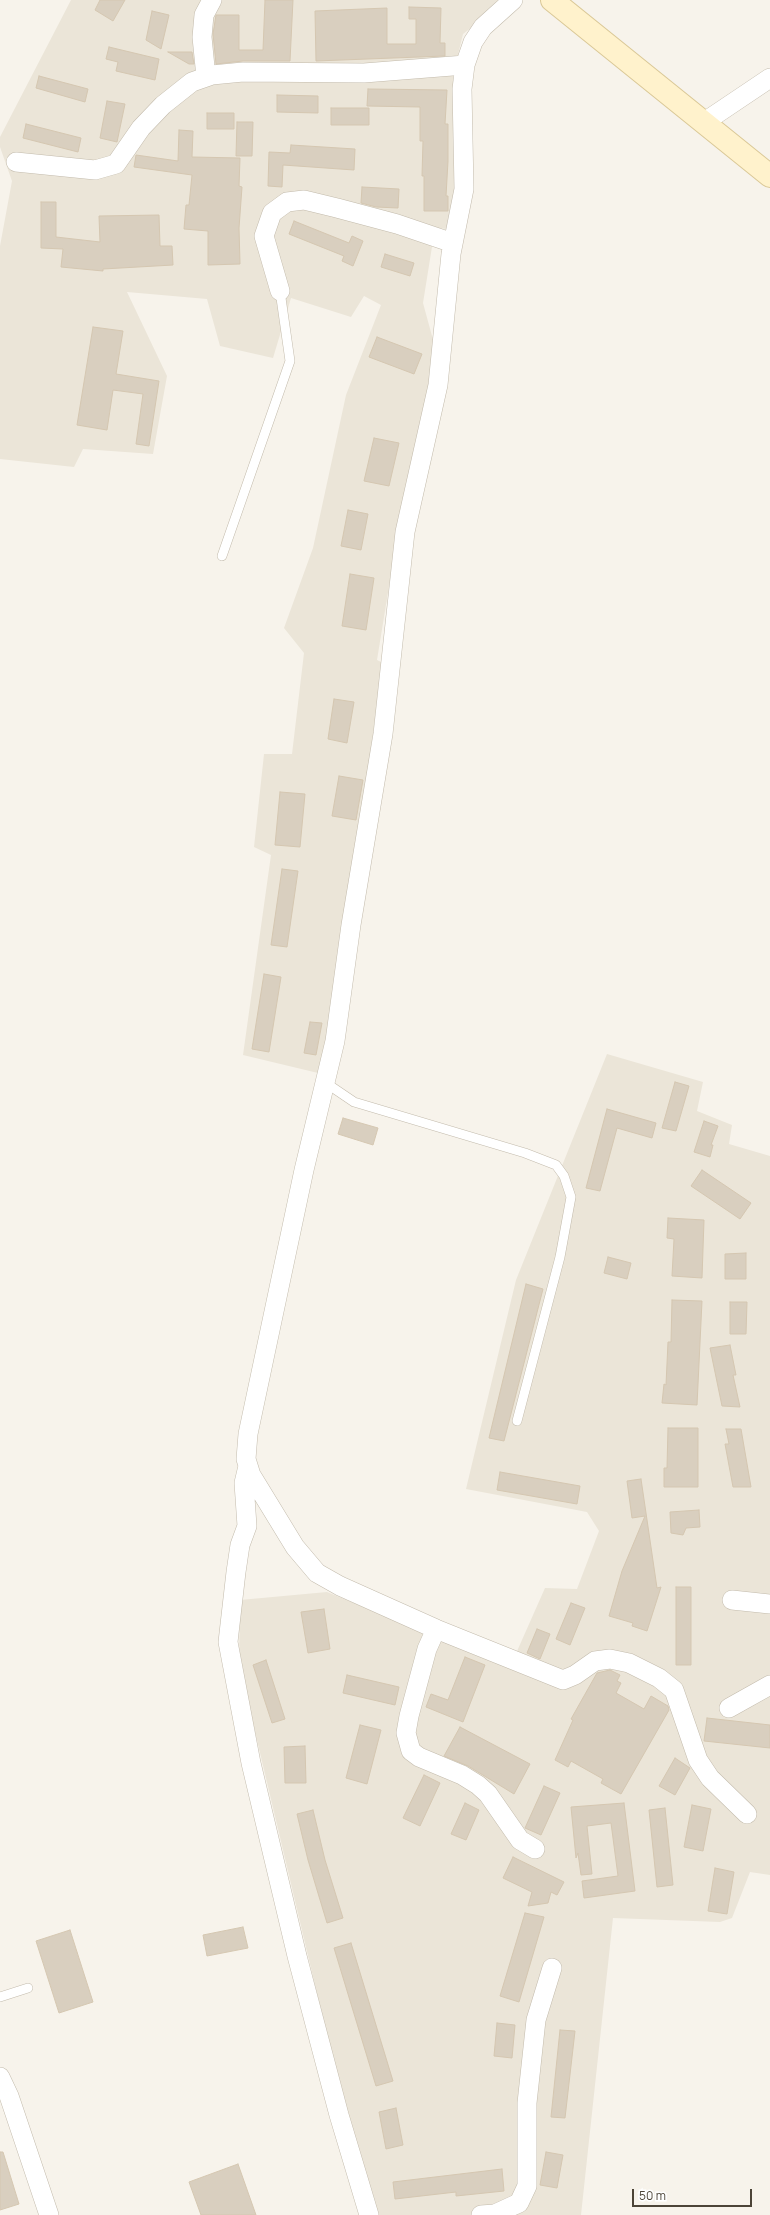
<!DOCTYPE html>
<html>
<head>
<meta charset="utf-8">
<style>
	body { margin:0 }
	#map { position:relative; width:770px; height:2215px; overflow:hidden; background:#f7f3eb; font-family:Manrope,sans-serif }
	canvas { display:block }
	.scale { position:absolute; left:632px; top:2189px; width:120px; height:18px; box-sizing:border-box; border:2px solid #4c4437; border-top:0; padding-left:5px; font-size:12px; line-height:14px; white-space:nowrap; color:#4c4437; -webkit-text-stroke:3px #fff; paint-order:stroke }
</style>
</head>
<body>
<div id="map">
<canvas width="770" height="2215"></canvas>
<div class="scale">50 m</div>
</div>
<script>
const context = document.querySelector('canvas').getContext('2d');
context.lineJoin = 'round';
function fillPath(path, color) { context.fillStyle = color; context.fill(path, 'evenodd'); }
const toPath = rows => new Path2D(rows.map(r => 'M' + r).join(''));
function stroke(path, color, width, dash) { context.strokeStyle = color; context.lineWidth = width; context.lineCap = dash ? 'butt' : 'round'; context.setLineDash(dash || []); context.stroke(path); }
const residential = toPath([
	[71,0,498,0,481,20,463,34,453,75,457,199,448,229,435,228,423,303,435,347,431,389,405,488,377,660,383,663,333,1018,318,1073,243,1055,271,855,254,847,264,754,292,754,304,653,284,628,313,548,346,395,381,305,364,296,351,317,291,298,273,358,220,346,207,299,127,292,167,376,153,454,83,449,74,467,0,459,0,246,12,181,0,147,0,137],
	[607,1054,703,1082,697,1111,732,1125,729,1144,770,1156,770,1875,750,1872,732,1918,720,1922,613,1918,581,2215,379,2215,368,2193,319,2002,239,1664,240,1600,327,1592,510,1667,545,1588,577,1589,599,1531,587,1512,466,1489,516,1280]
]);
const building = toPath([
	[100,0,125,0,113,21,95,10,100,0],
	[265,0,293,0,290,61,243,61,216,64,213,34,216,15,239,15,239,50,263,50,265,0],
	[409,7,441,8,440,43,445,43,445,56,316,61,315,11,387,8,387,44,416,44,416,19,409,19,409,7],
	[152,11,169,15,161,49,146,40,152,11],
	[109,47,159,59,155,80,116,71,118,62,106,59,109,47],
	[168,52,192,52,194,64,189,64,168,52],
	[39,76,88,89,85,102,36,88,39,76],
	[368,89,447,90,445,124,448,124,448,161,446,196,448,196,448,211,424,211,424,176,422,176,423,141,420,141,420,107,367,106,368,89],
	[277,95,318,96,318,113,277,112,277,95],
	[107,101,125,104,117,142,100,138,107,101],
	[331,108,369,108,369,125,331,125,331,108],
	[207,113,234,113,234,129,207,129,207,113],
	[237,122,253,122,252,156,236,156,237,122],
	[26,124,81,138,78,152,23,138,26,124],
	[179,130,193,131,192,157,240,158,239,186,242,187,239,228,240,264,208,265,208,231,184,229,186,205,189,205,192,175,134,167,136,155,178,161,179,130],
	[291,145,355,149,354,170,283,165,282,187,268,186,269,152,290,153,291,145],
	[362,187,399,189,398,208,376,207,361,203,362,187],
	[41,202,56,202,56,237,100,242,99,216,159,215,160,246,172,246,173,265,103,269,103,271,61,267,63,249,41,248,41,202],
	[294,221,349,243,352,236,363,241,353,266,342,261,344,256,289,234,294,221],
	[385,254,414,263,410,276,381,267,385,254],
	[93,327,123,331,116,374,159,381,149,446,136,444,143,394,113,390,107,430,77,425,93,327],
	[377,337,422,354,414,374,369,357,377,337],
	[374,438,399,443,389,486,364,481,374,438],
	[348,510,368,514,361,550,341,546,348,510],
	[350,574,374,578,366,630,342,626,350,574],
	[334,699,354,702,347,743,328,739,334,699],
	[339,776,363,780,356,820,332,816,339,776],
	[280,792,305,794,300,847,275,845,280,792],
	[282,869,298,871,287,947,271,945,282,869],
	[264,974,281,977,269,1052,252,1049,264,974],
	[310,1022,322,1023,316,1055,304,1053,310,1022],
	[675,1082,689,1086,676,1131,662,1128,675,1082],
	[607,1109,656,1123,652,1138,617,1128,600,1191,586,1188,607,1109],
	[343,1118,378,1128,373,1145,338,1134,343,1118],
	[704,1121,718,1126,711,1145,713,1145,710,1157,694,1152,704,1121],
	[702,1170,751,1203,740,1219,691,1186,702,1170],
	[668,1218,704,1220,702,1278,672,1276,674,1239,667,1238,668,1218],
	[746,1253,746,1279,725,1279,725,1254,746,1253],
	[608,1257,631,1263,627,1279,604,1273,608,1257],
	[526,1284,543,1289,504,1441,489,1438,526,1284],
	[672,1300,702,1301,697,1405,662,1403,664,1384,666,1385,668,1342,671,1342,672,1300],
	[730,1302,747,1302,746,1334,730,1334,730,1302],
	[730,1345,736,1375,733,1375,740,1407,722,1406,710,1348,730,1345],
	[668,1428,698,1428,698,1487,664,1487,664,1468,667,1468,668,1428],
	[726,1429,741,1429,751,1487,733,1487,725,1444,729,1444,726,1429],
	[500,1472,580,1486,577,1504,497,1490,500,1472],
	[641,1479,657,1588,661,1587,647,1631,632,1626,633,1623,609,1616,622,1571,645,1516,632,1518,627,1481,641,1479],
	[699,1510,700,1527,686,1528,683,1535,671,1533,670,1512,699,1510],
	[676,1587,691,1587,691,1665,676,1665,676,1587],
	[571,1603,585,1608,570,1645,556,1639,571,1603],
	[324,1609,330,1649,308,1653,301,1612,324,1609],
	[537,1629,550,1634,540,1659,527,1653,537,1629],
	[465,1657,485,1665,463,1722,426,1707,431,1694,448,1700,465,1657],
	[266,1660,285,1719,272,1723,253,1665,266,1660],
	[610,1670,620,1675,617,1681,621,1683,616,1693,644,1709,651,1696,668,1706,669,1710,621,1794,601,1783,603,1779,571,1761,568,1767,555,1760,573,1720,571,1719,597,1673,610,1670],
	[347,1675,399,1687,395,1705,343,1693,347,1675],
	[707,1718,770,1725,770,1748,704,1741,707,1718],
	[360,1725,381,1730,367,1784,346,1778,360,1725],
	[460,1727,530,1764,514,1794,468,1766,444,1756,460,1727],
	[305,1746,306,1783,285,1783,284,1747,305,1746],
	[675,1758,690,1768,675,1795,659,1786,675,1758],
	[424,1775,440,1783,420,1826,403,1818,424,1775],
	[544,1786,560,1793,541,1835,525,1828,544,1786],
	[465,1803,479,1810,466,1840,451,1834,465,1803],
	[624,1803,635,1891,584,1898,582,1881,618,1876,611,1823,587,1826,592,1874,581,1875,578,1853,576,1858,571,1807,624,1803],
	[692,1805,711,1809,703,1851,684,1847,692,1805],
	[665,1808,673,1885,657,1887,649,1810,665,1808],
	[313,1810,325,1860,343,1918,327,1923,308,1860,297,1814,313,1810],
	[513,1857,564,1882,557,1895,551,1892,548,1903,528,1906,532,1892,503,1878,513,1857],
	[715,1868,734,1872,727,1914,708,1911,715,1868],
	[525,1913,544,1917,519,2002,500,1996,525,1913],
	[243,1927,248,1948,207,1956,203,1935,243,1927],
	[70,1930,93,2002,59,2013,36,1941,70,1930],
	[351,1943,393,2081,376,2086,334,1948,351,1943],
	[497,2023,515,2025,512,2058,494,2056,497,2023],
	[560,2030,575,2031,565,2118,551,2117,560,2030],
	[396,2108,403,2145,386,2149,379,2112,396,2108],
	[0,2152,3,2152,19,2204,0,2210,0,2152],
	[546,2152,563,2155,557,2188,540,2185,546,2152],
	[238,2164,256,2215,201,2215,189,2182,238,2164],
	[502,2169,504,2191,456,2196,456,2192,395,2199,393,2182,502,2169]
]);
const lane = toPath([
	[222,556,290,361,280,291],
	[326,1083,354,1102,525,1153,556,1165,564,1176,571,1197,560,1257,517,1421],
	[0,1997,28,1988]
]);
const street = toPath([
	[513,0,483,27,473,42,465,65,462,89,464,189,451,254,438,385,405,532,383,734,351,925,335,1041,304,1170,248,1434,246,1459,251,1475,295,1547,317,1573,340,1586,436,1629,563,1680,575,1675,595,1661,610,1659,629,1663,659,1678,674,1690,698,1760,710,1778,747,1814],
	[206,77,202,37,204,15,212,0],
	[703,123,770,78],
	[16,162,95,170,116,164,141,128,163,105,192,82,212,75,243,72,364,73,465,65],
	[280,291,264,236,272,213,287,202,304,200,337,208,397,224,453,243],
	[248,1466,244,1483,247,1526,240,1545,236,1572,228,1642,251,1763,297,1956,339,2115,369,2215],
	[732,1600,770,1604],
	[436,1629,427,1649,409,1716,406,1733,411,1751,419,1757,462,1775,478,1785,488,1794,520,1840,535,1849],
	[729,1708,770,1685],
	[0,2077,9,2096,49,2215],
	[481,2215,495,2214,519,2203,527,2186,527,2103,536,2020,552,1968]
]);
const secondary = toPath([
	[552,0,770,176]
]);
fillPath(residential, '#ebe5d8');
fillPath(building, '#d9cfbf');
stroke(building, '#d5c7b1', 1);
stroke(lane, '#c3bbac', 10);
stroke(street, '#c3bbac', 20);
stroke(secondary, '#dac897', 24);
stroke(lane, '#fff', 9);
stroke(street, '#fff', 19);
stroke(secondary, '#fff2cc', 22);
</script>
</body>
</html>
